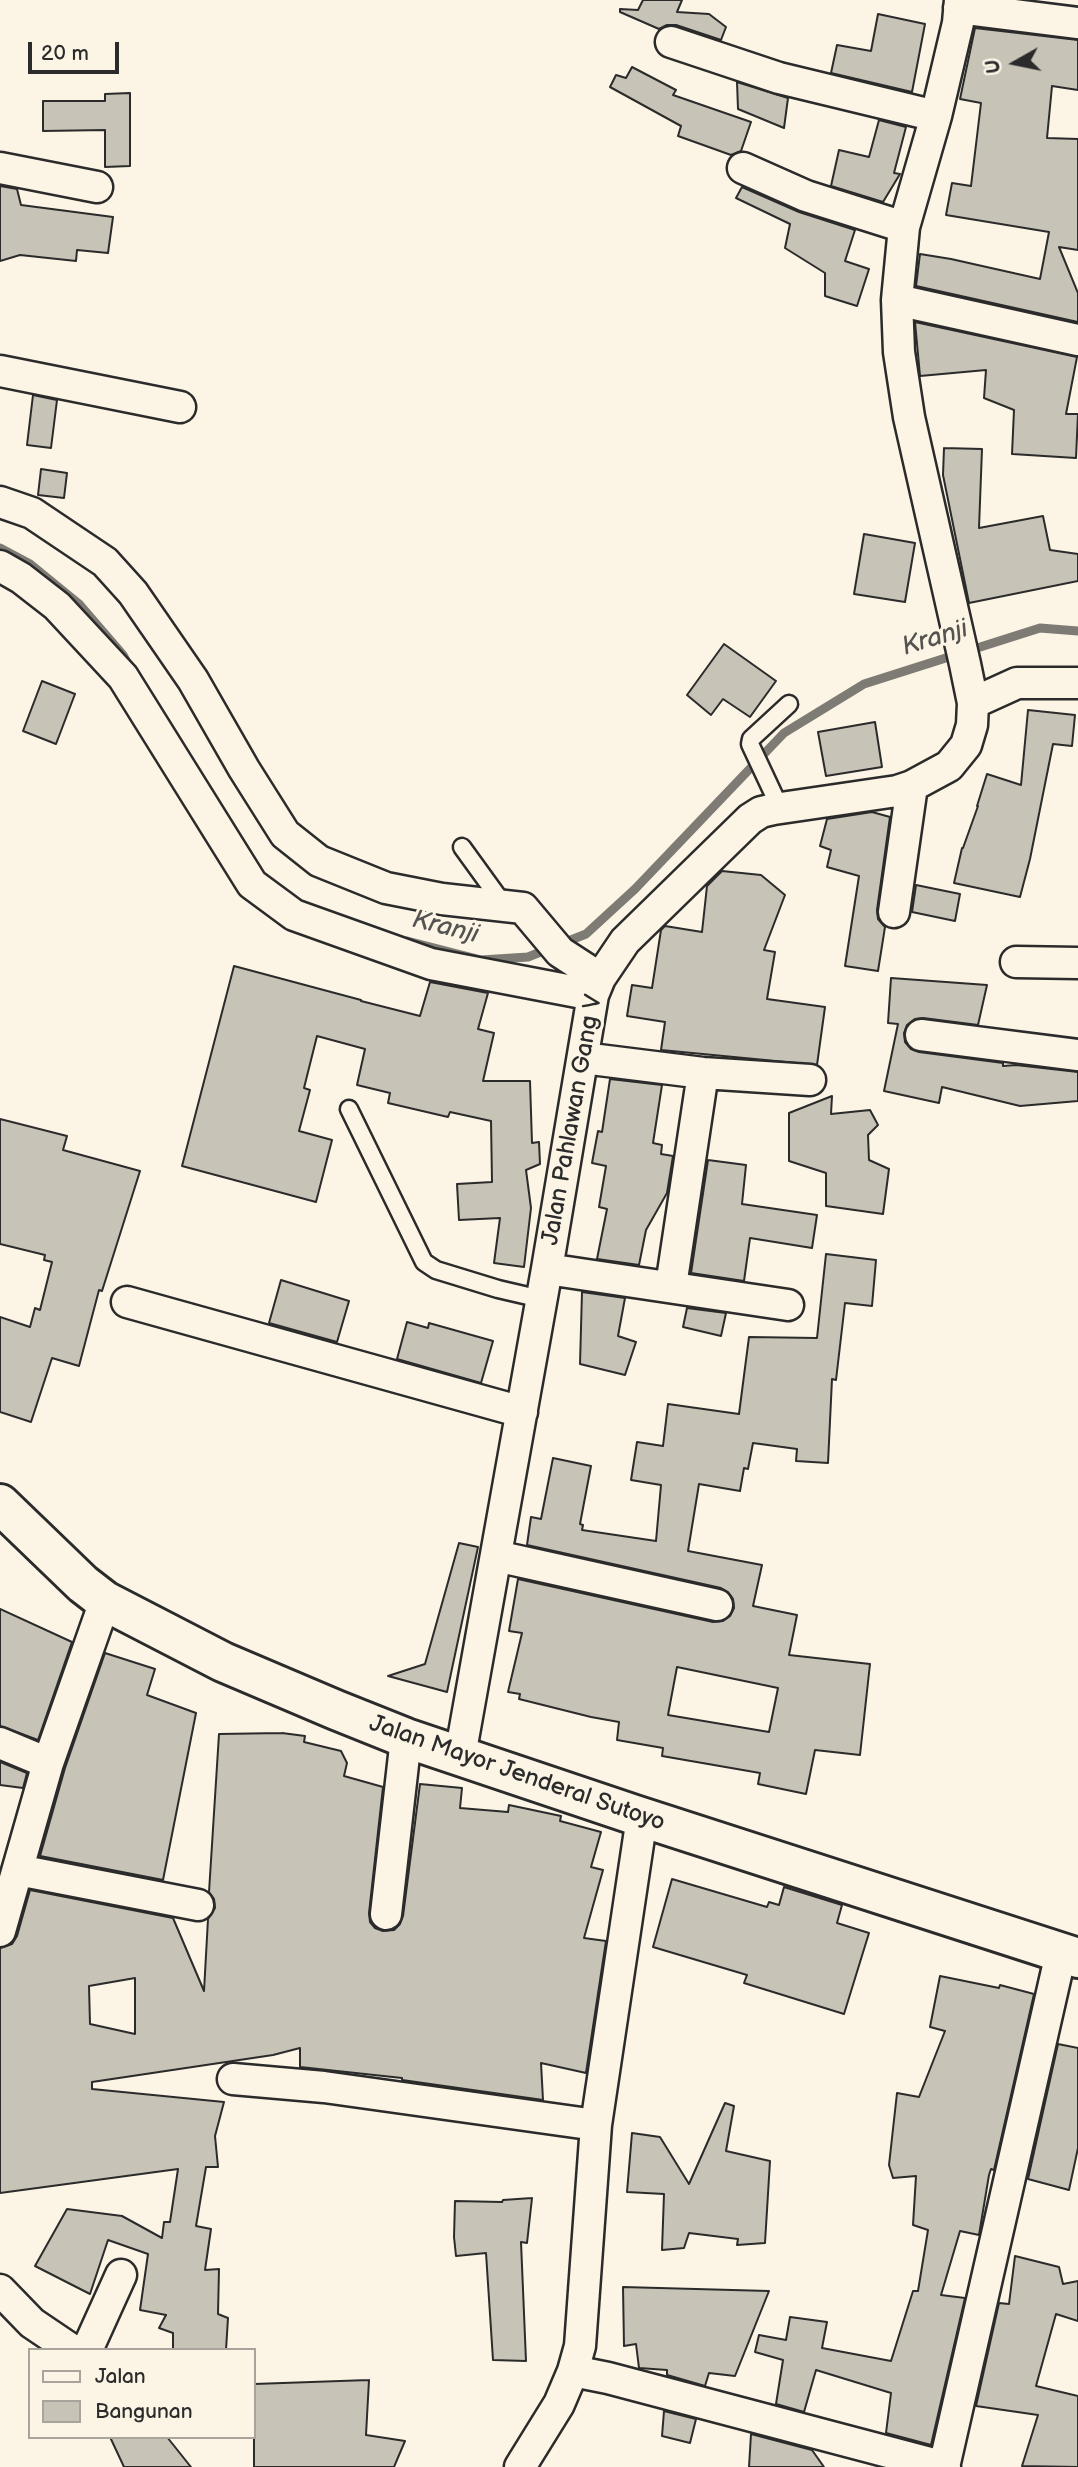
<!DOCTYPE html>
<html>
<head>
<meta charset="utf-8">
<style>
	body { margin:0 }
	#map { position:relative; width:1078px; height:2467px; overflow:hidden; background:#fcf5e5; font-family:"Balsamiq Sans",sans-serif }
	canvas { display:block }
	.legend { position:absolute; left:28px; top:2348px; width:228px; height:91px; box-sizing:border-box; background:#fcf5e5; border:2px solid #a8a49b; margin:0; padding:9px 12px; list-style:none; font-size:21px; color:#2b2b2b }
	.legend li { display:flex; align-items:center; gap:14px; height:35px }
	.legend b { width:35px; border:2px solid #a8a49b }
	.north { position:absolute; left:980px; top:28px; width:70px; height:70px; -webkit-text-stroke:5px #fcf5e5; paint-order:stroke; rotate:261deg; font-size:19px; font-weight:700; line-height:28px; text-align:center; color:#2b2b2b }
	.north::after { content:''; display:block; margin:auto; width:24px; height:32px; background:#2b2b2b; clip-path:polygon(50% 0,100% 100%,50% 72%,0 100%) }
	.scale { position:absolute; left:28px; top:42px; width:91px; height:32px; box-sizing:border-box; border:4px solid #2b2b2b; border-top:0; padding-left:9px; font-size:21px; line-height:24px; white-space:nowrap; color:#2b2b2b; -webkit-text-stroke:5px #fcf5e5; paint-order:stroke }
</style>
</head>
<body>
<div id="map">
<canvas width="1078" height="2467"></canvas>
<ul class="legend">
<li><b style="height:9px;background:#fcf5e5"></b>Jalan</li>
<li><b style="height:19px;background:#c8c3b7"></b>Bangunan</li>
</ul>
<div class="north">U</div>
<div class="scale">20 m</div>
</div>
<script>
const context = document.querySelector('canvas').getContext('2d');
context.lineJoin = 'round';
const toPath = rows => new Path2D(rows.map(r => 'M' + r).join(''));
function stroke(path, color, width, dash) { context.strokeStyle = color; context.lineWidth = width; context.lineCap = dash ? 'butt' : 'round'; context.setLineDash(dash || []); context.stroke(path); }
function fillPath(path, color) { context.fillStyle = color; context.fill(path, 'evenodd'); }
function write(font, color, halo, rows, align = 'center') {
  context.font = font + ' "Balsamiq Sans",sans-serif'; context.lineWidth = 6; context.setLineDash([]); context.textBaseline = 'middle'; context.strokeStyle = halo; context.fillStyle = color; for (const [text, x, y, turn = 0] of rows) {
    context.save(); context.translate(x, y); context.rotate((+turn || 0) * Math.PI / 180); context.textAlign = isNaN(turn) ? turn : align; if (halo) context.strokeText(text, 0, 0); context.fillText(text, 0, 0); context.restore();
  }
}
const stream = toPath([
	[0,548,30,564,79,604,123,655,129,666],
	[407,941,481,960,528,957,586,934,635,889,784,733,864,684,1040,628,1078,631]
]);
const building = toPath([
	[643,0,682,0,677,12,709,14,726,27,721,40,676,25,667,25,659,29,620,12,620,9,638,10,643,0],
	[878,14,925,24,912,92,831,73,837,45,871,51,878,14],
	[975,28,1078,40,1078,90,1052,86,1047,138,1078,139,1078,250,1059,247,1078,293,1078,322,916,286,920,254,951,259,1040,279,1049,232,946,215,952,183,971,186,981,103,960,99,975,28],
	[632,67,676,90,673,95,751,122,741,151,731,155,678,136,681,126,610,87,616,75,626,78,632,67],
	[737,82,788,98,784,128,738,109,737,82],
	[130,93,130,166,105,167,105,130,43,131,43,101,105,101,105,94,130,93],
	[879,120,906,127,894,173,900,174,883,202,831,186,839,150,869,157,879,120],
	[0,186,17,189,21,205,113,217,108,253,77,250,76,261,20,255,0,261,0,186],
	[742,187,799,212,855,230,845,261,869,269,857,306,825,296,825,273,785,248,790,224,736,198,742,187],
	[915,322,1077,357,1066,414,1078,414,1076,458,1012,454,1014,410,984,398,986,370,920,376,915,322],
	[33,395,57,400,51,448,27,445,33,395],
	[944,448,982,449,979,528,1043,516,1050,550,1078,554,1078,581,969,603,943,475,944,448],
	[41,469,67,473,64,498,38,495,41,469],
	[864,534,915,543,905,602,854,594,864,534],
	[724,644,776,681,750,717,723,699,711,715,687,695,724,644],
	[42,681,75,694,56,744,23,731,42,681],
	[1028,710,1075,715,1072,746,1053,744,1030,859,1020,897,954,883,962,848,963,848,978,806,977,806,987,774,1021,785,1028,710],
	[875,722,882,767,826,776,818,732,875,722],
	[872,812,890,817,877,910,878,919,885,927,878,971,845,966,859,876,827,867,831,850,820,846,827,819,872,812],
	[722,871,761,875,785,895,764,950,775,952,767,999,825,1007,817,1065,661,1050,665,1022,627,1016,632,985,652,988,661,930,665,926,702,932,707,886,722,871],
	[916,885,960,894,955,921,912,912,916,885],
	[234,966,361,1000,361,1001,420,1016,430,982,488,993,478,1029,494,1033,483,1081,530,1081,532,1143,539,1142,540,1164,526,1170,531,1208,524,1267,494,1263,500,1218,459,1220,457,1184,492,1182,491,1121,450,1112,448,1117,388,1103,390,1093,357,1085,365,1049,317,1036,304,1088,310,1090,299,1131,332,1140,316,1202,182,1166,234,966],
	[891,978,987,985,978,1025,923,1018,915,1019,907,1025,904,1033,905,1042,911,1049,919,1052,1003,1063,1003,1066,1016,1065,1078,1072,1078,1101,1020,1106,942,1087,939,1103,884,1091,898,1024,888,1023,891,978],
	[610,1079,662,1085,653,1143,662,1145,661,1154,673,1156,667,1193,646,1230,639,1265,597,1259,607,1209,599,1207,606,1166,592,1163,598,1131,602,1132,610,1079],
	[832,1096,831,1114,870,1110,878,1125,868,1135,869,1160,889,1169,883,1214,826,1206,826,1173,789,1161,789,1113,832,1096],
	[0,1119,67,1136,63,1150,140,1171,102,1291,99,1290,79,1366,52,1358,31,1422,0,1412,0,1317,30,1327,35,1308,40,1310,52,1262,44,1260,45,1255,0,1244,0,1119],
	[708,1160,746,1165,742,1204,817,1215,812,1248,750,1238,744,1281,691,1273,708,1160],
	[826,1254,876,1260,872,1306,845,1303,836,1380,832,1379,828,1463,796,1461,797,1449,753,1443,748,1469,744,1468,740,1491,699,1484,688,1551,762,1565,753,1606,797,1615,789,1655,870,1664,860,1755,815,1750,806,1794,758,1784,760,1773,662,1756,663,1748,617,1740,619,1722,591,1717,519,1699,520,1694,508,1692,522,1633,509,1631,518,1579,713,1622,723,1621,730,1616,734,1608,733,1599,728,1592,721,1588,527,1545,531,1517,541,1519,553,1458,591,1466,580,1524,583,1525,582,1530,656,1541,661,1485,631,1480,637,1442,663,1446,668,1404,739,1414,749,1337,817,1338,826,1254],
	[677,1667,778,1688,769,1732,668,1715,677,1667],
	[281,1280,349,1301,337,1342,269,1323,281,1280],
	[582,1292,625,1298,618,1336,636,1342,625,1375,580,1364,582,1292],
	[687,1308,726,1313,721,1336,683,1327,687,1308],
	[407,1322,428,1328,429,1323,493,1341,481,1383,397,1359,407,1322],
	[459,1543,478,1547,447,1692,388,1676,425,1664,459,1543],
	[0,1609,72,1642,38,1740,0,1726,0,1609],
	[105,1653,155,1669,147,1695,196,1713,163,1880,40,1856,65,1768,105,1653],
	[282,1733,305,1736,304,1742,341,1751,347,1763,344,1776,383,1787,369,1913,370,1922,375,1928,383,1931,394,1930,400,1924,403,1916,420,1784,462,1788,460,1808,508,1812,509,1805,561,1816,560,1821,601,1832,591,1867,603,1870,584,1938,606,1941,586,2073,541,2063,543,2100,402,2080,402,2078,300,2067,300,2048,273,2055,92,2082,92,2089,224,2102,215,2136,218,2167,206,2167,196,2226,211,2229,205,2270,219,2269,218,2314,228,2318,226,2350,173,2350,173,2333,159,2328,166,2315,140,2310,148,2254,108,2240,90,2294,35,2266,67,2209,122,2216,162,2238,164,2222,170,2222,178,2169,0,2193,0,1948,12,1944,17,1936,30,1890,173,1918,204,1991,208,1919,215,1908,214,1899,209,1892,219,1734,282,1733],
	[135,1978,135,2034,90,2024,89,1986,135,1978],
	[0,1762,27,1773,23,1788,0,1785,0,1762],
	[672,1879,767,1907,769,1902,779,1905,784,1887,842,1905,837,1923,869,1933,844,2014,744,1983,747,1975,653,1947,672,1879],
	[940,1976,999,1988,1000,1985,1034,1994,994,2170,991,2169,989,2175,979,2235,960,2231,941,2295,965,2298,931,2445,886,2433,891,2393,816,2370,804,2412,776,2404,783,2360,755,2352,759,2335,786,2340,790,2317,827,2322,822,2348,891,2361,913,2291,918,2291,928,2230,913,2225,916,2176,893,2178,889,2165,897,2093,919,2097,945,2031,930,2027,940,1976],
	[1058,2044,1078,2048,1078,2148,1069,2190,1028,2179,1058,2044],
	[725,2103,734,2106,726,2151,770,2161,765,2243,737,2245,738,2239,689,2233,684,2248,662,2250,664,2194,627,2192,632,2133,660,2137,689,2184,725,2103],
	[532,2198,527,2243,521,2242,526,2361,493,2360,486,2253,456,2256,454,2237,455,2201,502,2202,503,2200,532,2198],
	[1015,2256,1059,2267,1063,2284,1078,2281,1078,2321,1056,2314,1036,2386,1078,2396,1078,2467,1022,2466,1038,2415,976,2406,999,2303,1009,2304,1015,2256],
	[623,2287,659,2288,769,2291,735,2376,709,2373,705,2386,667,2375,667,2370,639,2368,636,2344,624,2346,623,2287],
	[369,2380,366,2435,405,2441,394,2467,254,2467,254,2384,369,2380],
	[664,2411,696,2419,690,2443,662,2436,664,2411],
	[751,2434,812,2450,824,2467,749,2467,751,2434],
	[110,2437,167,2437,191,2467,124,2467,110,2437]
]);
const service = toPath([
	[780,808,750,744,751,739,789,704],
	[462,847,504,905],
	[349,1109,424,1262,436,1270,498,1289,541,1299]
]);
const minor = toPath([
	[959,8,1078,23],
	[671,42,779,78,936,116],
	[0,168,97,187],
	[743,168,806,196,904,227],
	[897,300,1078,340],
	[0,371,180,407],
	[0,502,32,513,105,562,133,593,193,680,244,769,285,834,319,861,386,888,442,899,523,908,560,952,600,978],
	[0,566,21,578,57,606,123,677,252,884,294,915,431,964,593,995],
	[973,703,1017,683,1078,683],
	[894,912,912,786],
	[1016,962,1078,963],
	[921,1035,1078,1055],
	[583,1058,703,1073,810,1080],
	[547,1269,788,1305],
	[671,1286,703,1073],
	[127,1302,522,1412],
	[496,1556,717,1605],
	[0,1743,48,1763],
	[460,1756,547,1269,593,995,600,978,625,941,750,819,761,812,774,809,897,791,912,786,949,766,966,745,972,725,973,703,965,664,909,417,899,352,897,300,904,227,936,116,958,23,960,0],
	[642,1817,596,2125,580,2346,573,2371,608,2378,945,2467],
	[18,1870,198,1905],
	[386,1914,406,1738],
	[0,1931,48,1763,105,1601],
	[233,2079,324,2087,596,2125],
	[0,2290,32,2323,72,2350],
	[87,2350,121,2275],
	[520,2467,559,2404,573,2371],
	[944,2467,1061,1953]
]);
const secondary = toPath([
	[0,1504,83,1584,105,1601,223,1662,336,1710,406,1738,635,1815,1078,1958]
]);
const streetNames = [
	["Jalan Pahlawan Gang V",573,1120,-80],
	["Jalan Mayor Jenderal Sutoyo",517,1774,19]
];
const waterNames = [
	["Kranji",935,639,-17],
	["Kranji",445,928,14]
];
stroke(stream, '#7d7b74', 9);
fillPath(building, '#c8c3b7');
stroke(building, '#2b2b2b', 2);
stroke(service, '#2b2b2b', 21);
stroke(minor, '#2b2b2b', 35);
stroke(secondary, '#2b2b2b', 44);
stroke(service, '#fcf5e5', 16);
stroke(minor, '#fcf5e5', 30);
stroke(secondary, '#fcf5e5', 38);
write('24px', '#2b2b2b', '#fcf5e5', streetNames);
write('italic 26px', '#545350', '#fcf5e5', waterNames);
</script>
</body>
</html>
